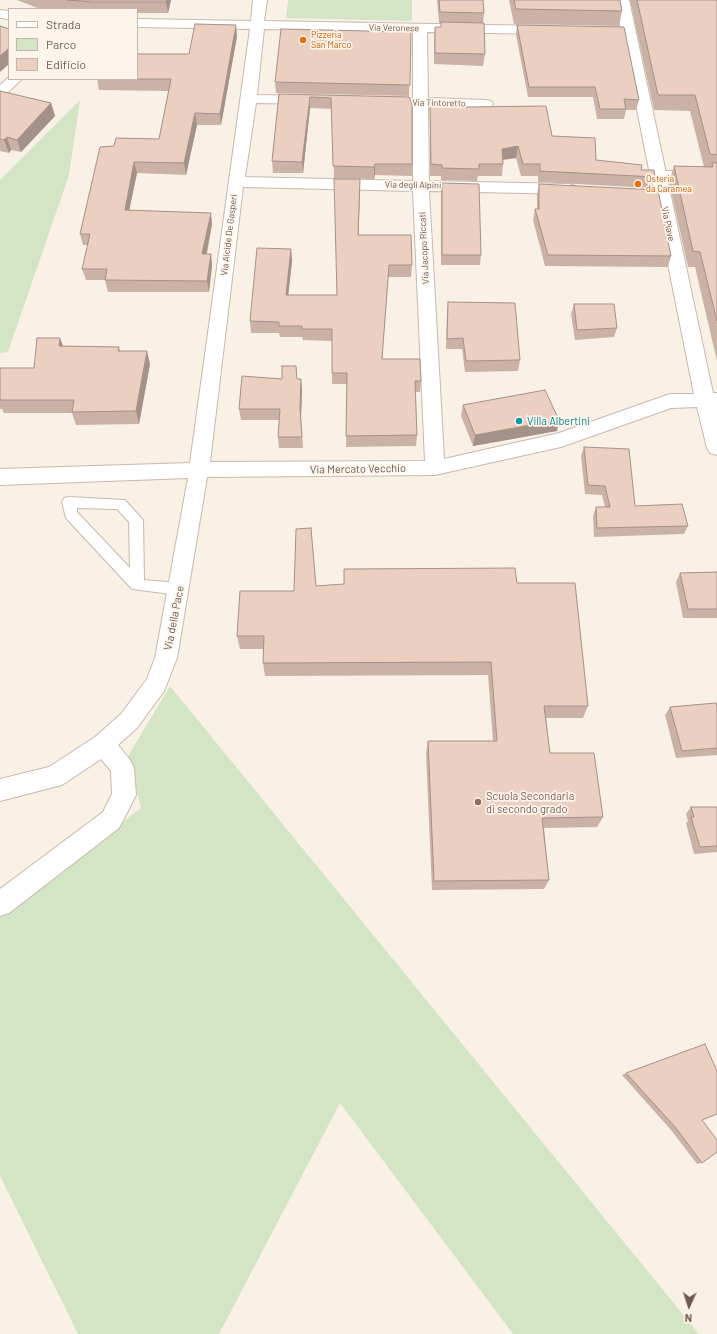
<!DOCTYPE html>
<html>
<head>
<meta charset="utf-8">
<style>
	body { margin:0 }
	#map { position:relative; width:717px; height:1334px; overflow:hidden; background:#f9f1e6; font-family:Barlow,sans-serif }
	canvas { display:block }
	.legend { position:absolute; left:8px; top:8px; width:130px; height:72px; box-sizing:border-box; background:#fdf5eb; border:1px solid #c4b6ac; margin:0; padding:5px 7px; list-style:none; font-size:12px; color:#6f584e }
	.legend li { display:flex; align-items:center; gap:8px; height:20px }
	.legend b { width:20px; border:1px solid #c4b6ac }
	.north { position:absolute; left:669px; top:1286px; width:40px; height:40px; -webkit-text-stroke:3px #fdf5eb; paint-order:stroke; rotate:183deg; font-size:11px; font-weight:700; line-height:16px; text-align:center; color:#6f584e }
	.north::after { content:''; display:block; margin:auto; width:14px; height:18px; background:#6f584e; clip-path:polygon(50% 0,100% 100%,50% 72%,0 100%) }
</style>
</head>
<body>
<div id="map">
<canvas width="717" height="1334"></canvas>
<ul class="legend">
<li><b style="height:5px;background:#fff"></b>Strada</li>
<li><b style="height:11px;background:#d4e5c6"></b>Parco</li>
<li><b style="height:11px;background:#ebcfc1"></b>Edificio</li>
</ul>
<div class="north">N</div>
</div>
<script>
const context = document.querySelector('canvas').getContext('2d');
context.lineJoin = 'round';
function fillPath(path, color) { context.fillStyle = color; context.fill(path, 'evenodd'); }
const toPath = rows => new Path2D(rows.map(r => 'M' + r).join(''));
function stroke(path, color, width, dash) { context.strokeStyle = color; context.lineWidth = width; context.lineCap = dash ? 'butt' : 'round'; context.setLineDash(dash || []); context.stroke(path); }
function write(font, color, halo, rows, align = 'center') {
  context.font = font + ' Barlow,sans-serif'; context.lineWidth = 3.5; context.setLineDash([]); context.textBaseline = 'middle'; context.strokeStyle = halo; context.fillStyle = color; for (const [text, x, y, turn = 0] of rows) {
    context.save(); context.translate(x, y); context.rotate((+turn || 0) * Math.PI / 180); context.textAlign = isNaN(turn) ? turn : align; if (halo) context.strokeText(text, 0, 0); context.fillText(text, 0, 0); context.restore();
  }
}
const green = toPath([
	[288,0,412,0,412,21,286,18],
	[80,100,69,175,8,352,0,353,0,180],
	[170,686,699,1334,513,1334,340,1103,219,1334,78,1334,0,1176,0,915,141,808,128,756]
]);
const lane = toPath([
	[658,171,717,171,717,177,654,176,653,174,658,171],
	[69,497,125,500,143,520,144,580,179,583,184,585,186,589,184,593,179,595,132,589,66,518,62,502,64,498,69,497],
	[77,508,117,509,129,522,130,568,77,512,77,508]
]);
const street = toPath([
	[253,0,267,0,264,21,547,26,552,27,554,30,552,33,547,34,427,32,428,98,486,100,491,101,493,104,491,107,486,108,428,107,429,181,569,184,575,186,577,189,575,192,569,194,429,191,444,459,559,433,670,394,694,394,615,0,629,0,713,393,717,393,717,455,710,453,707,448,697,407,671,408,561,447,435,475,207,477,177,658,164,691,137,728,118,745,130,760,134,768,136,795,132,803,119,828,9,913,0,916,0,889,103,812,112,794,111,771,101,759,62,785,0,801,0,779,49,767,95,737,121,714,147,679,155,658,188,478,0,485,0,469,190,463,250,29,137,27,137,19,251,21,253,0],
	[264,29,413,32,413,98,400,99,398,102,400,105,413,107,413,181,245,177,256,103,308,104,313,103,315,100,313,97,308,96,257,95,264,29],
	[243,187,413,191,425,461,210,462,243,187],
	[0,10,9,11,9,19,0,18,0,10],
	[9,77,9,79,22,79,5,95,0,96,0,85,9,77]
]);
const wall = toPath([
	[17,0,171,0,168,13,137,13,137,9,40,9],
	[437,0,483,0,484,13,483,23,485,54,483,66,434,64,434,39,435,27,441,27,441,23,439,23],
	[509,0,620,0,622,11,619,26,514,24],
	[630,0,717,0,717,361,695,267,688,267,669,182,674,166,704,167,690,111,654,110],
	[517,25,639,100,636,110,626,110,624,119,597,119,593,97,528,97,516,35],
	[411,32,409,96,276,93,275,82],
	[237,36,221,125,197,125,186,175,137,173,129,210,212,224,207,254,211,254,212,265,209,292,108,292,105,280,86,280,82,269,88,245,83,245,80,234,114,146,159,139,169,91,99,90,97,79,189,54],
	[0,91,51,103,55,116,21,152,11,150,9,153,0,151],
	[279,94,409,97,412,164,412,176,375,175,374,179,334,178,332,109,310,108,303,173,273,173,272,161],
	[430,104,465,107,552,136,596,160,641,170,655,177,652,188,538,182,538,176,521,176,516,158,503,160,503,164,502,176,478,176,477,181,441,180,441,176,430,176],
	[442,183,481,255,480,265,441,265,441,193],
	[539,184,671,256,668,267,545,266,533,220,535,209,537,209,537,195],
	[360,191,358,235,412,265,411,277,388,277,382,359,421,381,420,392,415,392,417,435,416,446,346,447,347,384,332,384,332,341,303,340,302,337,280,337,279,333,251,333,250,321,291,249,292,261,288,295,337,295],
	[448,302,520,360,518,371,465,372,462,349,446,349,447,312],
	[574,304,617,328,614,337,575,340,571,314],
	[63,346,119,347,120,351,150,364,139,424,76,425,72,413,4,413,2,409,0,409,0,368,34,368],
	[297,379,301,379,302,390,301,417,303,448,279,448,278,437,279,420,241,420,239,409],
	[463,405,559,420,557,431,473,446,461,416],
	[584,447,635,506,688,526,684,534,594,537,593,516,596,507,605,507,602,495,585,494,581,456],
	[717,572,717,618,683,618,676,582,680,573],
	[517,583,588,706,583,718,546,718,550,753,603,817,597,827,544,828,549,880,544,889,432,890,426,753,428,741,493,741,488,675,265,676,263,663,263,649,240,649,237,636,294,591,316,586],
	[717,706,717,755,676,758,665,715,670,707],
	[691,807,717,807,717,852,694,854,686,823,688,821,686,814],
	[626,1073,702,1120,702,1163,697,1164,671,1130,622,1075]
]);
const shadedWall = toPath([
	[167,0,171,0,168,13,166,2],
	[236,25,237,36,221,125,220,114],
	[9,48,9,64,0,72,0,56],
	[310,97,310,108,303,173,302,162],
	[51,103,55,116,21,152,17,140],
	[195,113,197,125,186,175,184,163],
	[7,137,11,150,9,153,4,140],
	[518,146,516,158,500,160,502,149],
	[134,162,137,173,127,221,125,210],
	[375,164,375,175,374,179,374,167],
	[360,179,360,191,358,247,358,235],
	[211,213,212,224,204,265,202,254],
	[291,249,292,261,287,307,286,295],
	[211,254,212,265,209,292,207,281],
	[389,265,388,277,381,371,382,359],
	[60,338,65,351,59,346],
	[147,351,150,364,139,424,136,411],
	[301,379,302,390,301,419,300,408],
	[559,420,557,431,473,446,475,435]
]);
const building = toPath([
	[67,0,167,0,166,2,92,2,67,0],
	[439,0,483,0,484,13,440,12,439,0],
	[514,0,620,0,622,11,516,9,514,0],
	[637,0,717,0,717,155,710,154,695,95,658,95,637,0],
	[441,22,484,23,485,54,435,53,435,27,441,27,441,22],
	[195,24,236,25,220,114,195,113,184,163,134,162,125,210,211,213,202,254,211,254,207,281,105,280,107,269,82,269,90,234,80,234,100,147,114,146,116,138,159,139,171,79,137,79,137,54,189,54,195,24],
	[517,25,624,27,639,100,624,99,626,109,600,109,595,87,529,87,517,25],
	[0,26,9,29,9,48,0,56,0,26],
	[281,29,411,32,410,85,275,82,281,29],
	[0,91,51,103,17,140,7,137,4,140,0,139,0,91],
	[279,94,409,97,412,104,412,164,375,164,374,167,333,166,331,98,310,97,302,162,272,161,279,94],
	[430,104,465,104,465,107,546,106,552,136,595,138,596,160,642,165,641,170,654,170,655,177,540,171,540,164,523,164,518,146,502,149,503,164,479,164,479,169,442,168,442,165,431,164,430,104],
	[712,163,717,163,717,321,700,252,693,251,674,166,713,167,712,163],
	[334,179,360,179,358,235,411,235,412,265,389,265,382,359,420,359,421,381,415,381,417,435,346,436,347,373,332,373,332,329,302,329,302,326,279,326,279,322,250,321,257,248,291,249,286,295,337,295,334,179],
	[442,183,479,184,481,255,442,255,442,183],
	[539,184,658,190,671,256,548,255,535,209,539,209,539,184],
	[448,302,515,303,520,360,466,361,463,338,447,339,448,302],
	[574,304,614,304,617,328,577,330,574,304],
	[37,338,60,338,59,346,119,347,118,351,147,351,136,411,72,412,74,400,0,400,0,368,34,368,37,338],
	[282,366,296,366,297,379,301,379,300,408,302,437,278,437,280,409,239,409,242,376,282,379,282,366],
	[545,390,559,420,475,435,463,405,545,390],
	[584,447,629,449,635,506,682,504,688,526,597,528,596,507,610,507,605,486,588,485,584,447],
	[311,528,316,586,344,584,344,569,515,568,517,583,575,583,588,706,544,706,550,753,594,753,603,817,542,818,549,880,434,881,428,741,497,741,491,662,263,663,264,636,237,636,240,591,294,591,296,529,311,528],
	[717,572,717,609,688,609,680,573,717,572],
	[716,703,717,706,717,748,682,751,670,707,716,703],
	[691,807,717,807,717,846,700,847,691,817,694,817,691,807],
	[705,1044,717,1071,717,1114,702,1120,717,1140,717,1152,702,1163,676,1128,626,1073,705,1044]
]);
const markers = [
	[303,40,4,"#e8710a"],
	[638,184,4,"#e8710a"],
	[519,421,4,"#0f9aa8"],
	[478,802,4,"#8d6e63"]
];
const farStreetnames = [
	["Via Veronese",394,28,1],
	["Via Tintoretto",439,103,1],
	["Via degli Alpini",413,185,1],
	["Via Piave",668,224,78],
	["Via Alcide De Gasperi",229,235,-83],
	["Via Jacopo Riccati",424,248,-93]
];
const farFoodnames = [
	["Pizzeria",311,35],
	["San Marco",311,45],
	["Osteria",646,179],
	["da Caramea",646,189]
];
const cultureNames = [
	["Villa Albertini",527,421]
];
const streetNames = [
	["Via Mercato Vecchio",358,469,-1],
	["Via della Pace",174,618,-79]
];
const educationNames = [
	["Scuola Secondaria",486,796],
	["di secondo grado",486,809]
];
fillPath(green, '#d4e5c6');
stroke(lane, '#c9b8ad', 2);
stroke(street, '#c9b8ad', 2);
fillPath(lane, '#fff');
fillPath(street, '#fff');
fillPath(wall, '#cab2a6');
fillPath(shadedWall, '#a49187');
fillPath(building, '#ebcfc1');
stroke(building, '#a49187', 1);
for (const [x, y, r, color] of markers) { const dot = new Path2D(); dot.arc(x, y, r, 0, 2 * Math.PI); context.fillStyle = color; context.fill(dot); stroke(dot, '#fdf5eb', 1.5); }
write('9px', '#6f584e', '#fdf5eb', farStreetnames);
write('9px', '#c56008', '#fdf5eb', farFoodnames, 'left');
write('11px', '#0d838f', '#fdf5eb', cultureNames, 'left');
write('11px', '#6f584e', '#fdf5eb', streetNames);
write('11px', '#785e54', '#fdf5eb', educationNames, 'left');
</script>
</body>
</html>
